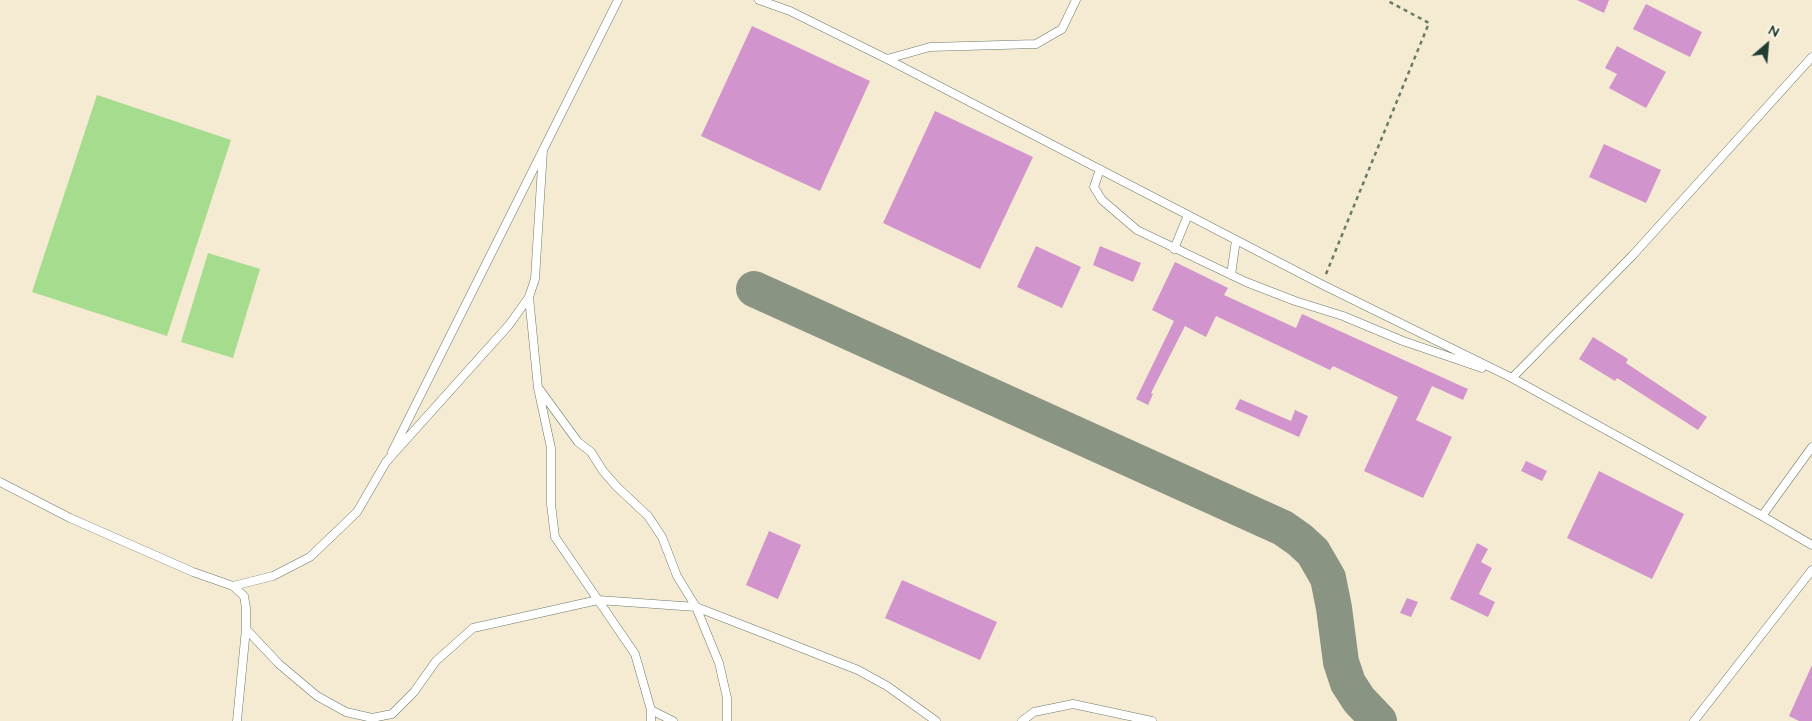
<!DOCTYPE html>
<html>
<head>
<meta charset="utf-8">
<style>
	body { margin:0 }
	#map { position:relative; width:1812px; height:721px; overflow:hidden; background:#f5ead2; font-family:"Architects Daughter",sans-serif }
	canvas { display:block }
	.north { position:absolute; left:1742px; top:20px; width:50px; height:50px; -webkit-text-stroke:4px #fcf5e5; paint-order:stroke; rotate:27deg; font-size:14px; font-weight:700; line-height:20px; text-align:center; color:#1f3d34 }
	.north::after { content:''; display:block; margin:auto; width:18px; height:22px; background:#1f3d34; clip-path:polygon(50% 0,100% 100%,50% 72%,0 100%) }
</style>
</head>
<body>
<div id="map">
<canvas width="1812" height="721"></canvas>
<div class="north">N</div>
</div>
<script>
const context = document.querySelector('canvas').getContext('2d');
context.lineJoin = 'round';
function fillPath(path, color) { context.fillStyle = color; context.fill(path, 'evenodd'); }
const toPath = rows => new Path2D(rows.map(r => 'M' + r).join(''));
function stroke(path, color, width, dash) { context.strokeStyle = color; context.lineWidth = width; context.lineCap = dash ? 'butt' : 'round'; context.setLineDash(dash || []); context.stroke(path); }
const green = toPath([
	[97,95,231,140,167,336,32,292],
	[208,253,260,269,233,358,181,342]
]);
const taxiway = toPath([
	[754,289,1283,528,1300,540,1313,552,1328,578,1334,608,1341,662,1348,683,1359,700,1379,721]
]);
const building = toPath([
	[1577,0,1609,0,1604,13],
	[1646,4,1702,32,1690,57,1633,29],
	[752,26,870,81,820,191,701,136],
	[1617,46,1666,72,1646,108,1609,88,1617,74,1605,68],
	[935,111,1033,157,980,269,883,223],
	[1604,144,1661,170,1646,203,1589,177],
	[1036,246,1081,267,1062,308,1017,287],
	[1100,246,1141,263,1133,282,1093,265],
	[1175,262,1228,288,1224,295,1296,328,1302,314,1468,389,1463,400,1432,386,1416,420,1452,437,1423,498,1364,471,1398,397,1333,366,1330,370,1216,316,1206,337,1185,326,1151,393,1153,394,1148,405,1136,399,1174,321,1152,310],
	[1593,337,1628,359,1626,363,1707,417,1698,430,1617,378,1615,381,1579,359],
	[1240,399,1291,421,1295,410,1308,416,1299,437,1235,409],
	[1526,461,1547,471,1542,481,1521,471],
	[1599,471,1684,514,1652,579,1567,538],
	[769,531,801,545,778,599,746,585],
	[1477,543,1488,549,1481,562,1492,568,1479,594,1495,602,1488,617,1450,599],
	[902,580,997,622,980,660,885,618],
	[1407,598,1418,602,1411,617,1400,613],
	[1812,665,1812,721,1799,721,1789,716]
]);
const path = toPath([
	[1326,274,1429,23,1386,0]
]);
const lane = toPath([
	[759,0,790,11,887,59,1321,284,1512,378,1762,516,1812,545],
	[887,59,930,47,1036,44,1062,29,1076,0],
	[1100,169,1094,187,1102,200,1137,230,1246,282,1295,301,1343,316,1403,341,1482,368],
	[1174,249,1188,215],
	[1231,275,1236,240],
	[529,297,538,388,551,448,551,504,555,537,635,654,651,710,673,721],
	[1512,378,1632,256,1812,57],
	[540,390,578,442,591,452,603,471,617,487,648,516,662,537,677,576,696,607,719,663,727,698,727,721],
	[392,452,618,0],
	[0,482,70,518,193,572,233,586,244,596,246,608,246,629,237,721],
	[1762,516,1812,447],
	[233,586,273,576,310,557,357,512,386,462,509,325,529,297,535,279,543,150],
	[246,629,279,664,317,696,346,712,372,718,392,714,414,692,436,661,473,628,598,600,696,607,858,670,887,686,936,721],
	[651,710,651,721],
	[1022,721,1034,712,1073,704,1152,721],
	[1694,721,1812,570]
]);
fillPath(green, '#a5dc8d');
stroke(taxiway, '#8a9483', 36);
fillPath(building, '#d294cc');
stroke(lane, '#6a7a6b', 9);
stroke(path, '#6a7a6b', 2.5, [4, 4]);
stroke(lane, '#fff', 8);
</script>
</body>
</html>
